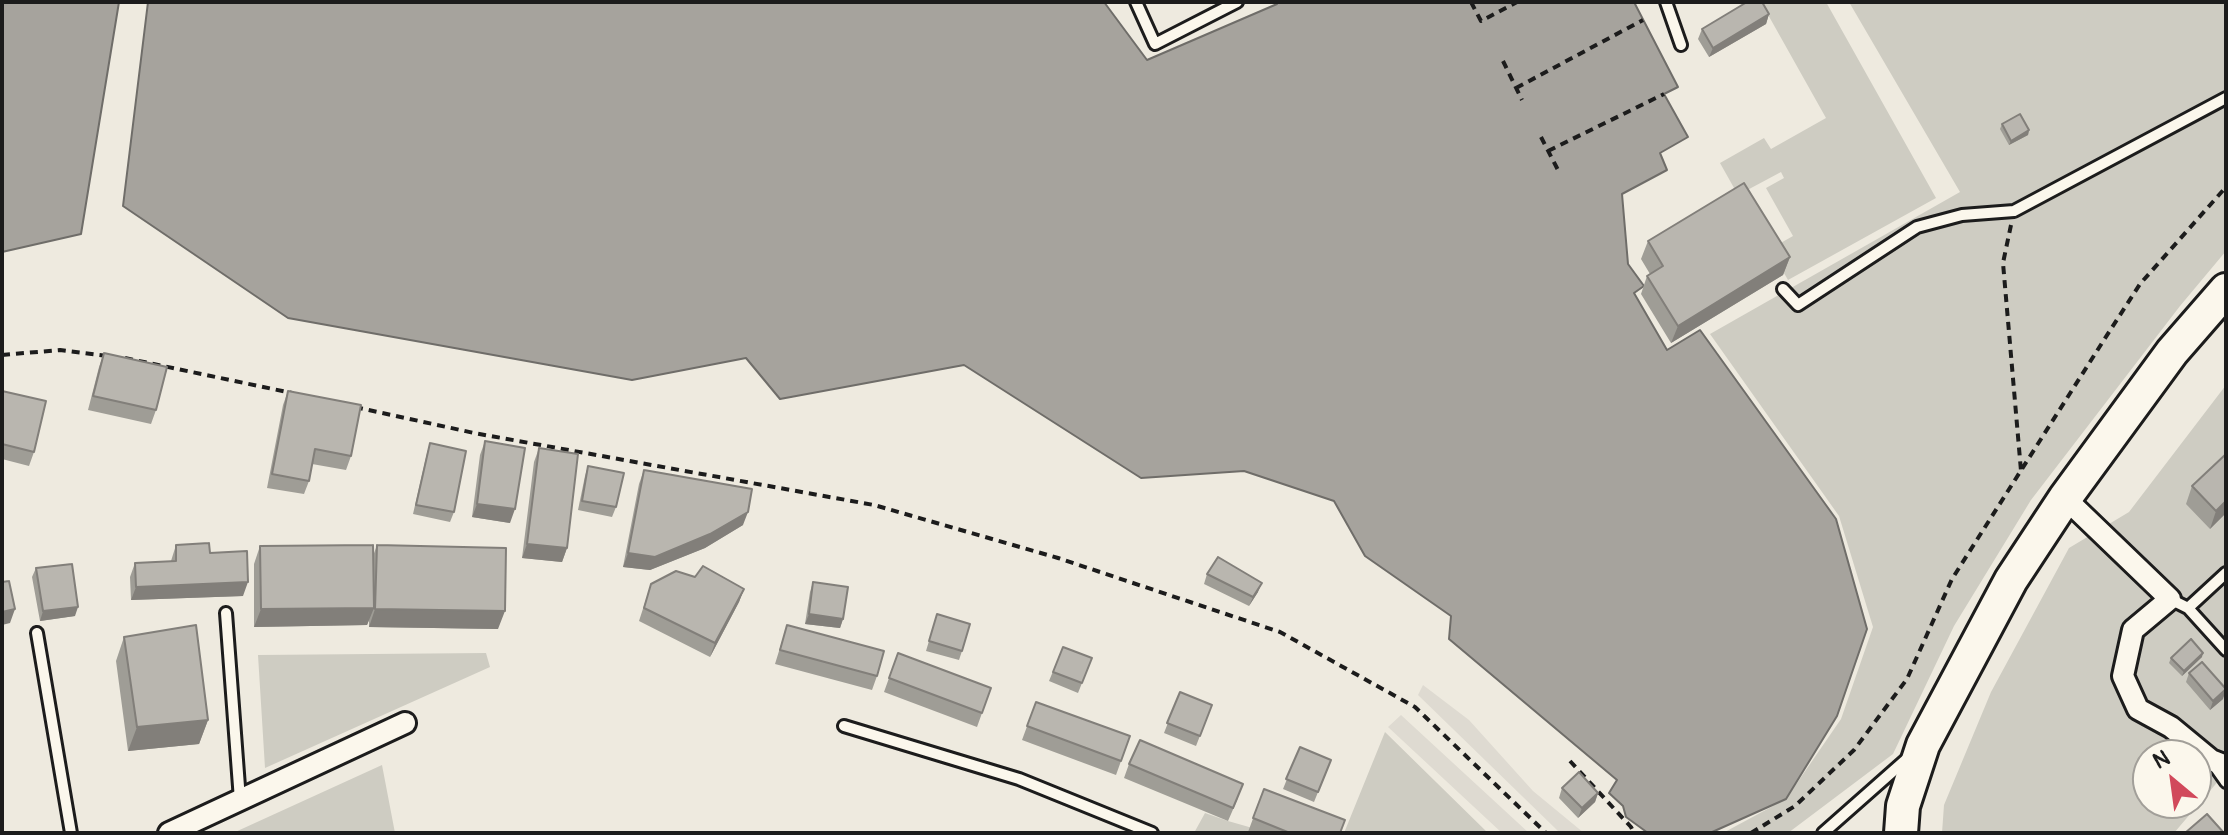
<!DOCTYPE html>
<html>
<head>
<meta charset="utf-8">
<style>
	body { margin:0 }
	#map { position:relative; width:2228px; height:835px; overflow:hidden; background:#eeeadf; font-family:Pangolin,sans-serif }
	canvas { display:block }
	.frame { position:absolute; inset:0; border:4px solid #1c1c1c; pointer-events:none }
	.north { position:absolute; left:2132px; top:739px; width:80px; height:80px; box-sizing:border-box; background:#fbf7ec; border:2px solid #a29f99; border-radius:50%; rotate:331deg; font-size:22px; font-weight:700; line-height:32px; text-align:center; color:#1c1c1c }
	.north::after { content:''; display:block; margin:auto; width:28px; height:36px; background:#d1495b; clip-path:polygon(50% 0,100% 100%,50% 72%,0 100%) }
</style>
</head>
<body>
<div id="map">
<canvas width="2228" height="835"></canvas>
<div class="frame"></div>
<div class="north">N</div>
</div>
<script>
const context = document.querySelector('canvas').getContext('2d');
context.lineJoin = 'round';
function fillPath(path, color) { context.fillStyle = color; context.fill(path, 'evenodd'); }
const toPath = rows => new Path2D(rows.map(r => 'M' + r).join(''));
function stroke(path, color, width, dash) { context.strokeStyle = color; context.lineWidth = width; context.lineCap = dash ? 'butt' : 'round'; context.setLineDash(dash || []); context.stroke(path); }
const built = toPath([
	[1423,685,1469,720,1533,791,1584,833,1560,833,1557,830,1418,695],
	[1401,715,1529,833,1502,833,1388,727]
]);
const green = toPath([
	[1765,2,1826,2,1936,198,1788,280,1770,249,1793,236,1766,188,1784,178,1781,172,1738,195,1720,163,1764,138,1771,149,1826,118,1762,4],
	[1849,2,2226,2,2226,251,2180,306,2031,500,1954,626,1893,754,1788,833,1723,833,1786,799,1841,719,1873,627,1839,516,1710,334,1960,192],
	[2226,385,2226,772,2174,833,1942,833,1944,805,1991,692,2069,548,2129,512],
	[2148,755,2196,755,2196,803,2148,803],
	[486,653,490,667,265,768,258,655],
	[1385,732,1488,833,1344,833],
	[382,765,395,833,233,833],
	[1205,813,1228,821,1270,833,1194,833]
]);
const water = toPath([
	[2,2,119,2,81,234,2,252,2,2],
	[148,2,1104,2,1147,60,1277,4,1276,2,1634,2,1678,87,1664,94,1688,137,1660,153,1667,170,1622,194,1628,264,1644,286,1634,293,1667,350,1700,330,1836,519,1867,629,1837,716,1786,799,1710,833,1648,833,1626,817,1623,806,1609,793,1617,780,1449,639,1451,616,1365,556,1334,501,1244,471,1141,478,964,365,780,399,746,358,632,380,288,318,123,206,148,2]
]);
const path = toPath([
	[1471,2,1481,21,1517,2],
	[1503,61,1522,100],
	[1516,88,1643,20],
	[1541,137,1559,172],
	[1548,151,1664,94],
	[2011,225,2003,263,2021,471],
	[2,355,60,350,108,356],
	[125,358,292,393],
	[355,407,474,433,874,505,1058,558,1280,632,1415,707,1546,833],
	[1570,761,1631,827,1634,833],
	[1751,833,1795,806,1854,750,1907,679,1952,579,2102,343,2140,284,2226,187]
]);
const service = toPath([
	[1136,2,1155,44,1237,2],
	[1666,2,1681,45],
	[1783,289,1798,305,1917,227,1962,215,2014,211,2226,98],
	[2170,599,2188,608,2226,650],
	[2188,608,2226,573],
	[226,613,240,800],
	[37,633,71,833],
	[844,726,1019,779,1152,833],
	[2214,765,2226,782],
	[1823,833,1909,757]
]);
const minor = toPath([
	[2065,498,2170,599,2133,630,2123,676,2138,709,2171,727,2211,760,2226,766],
	[169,833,405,723]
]);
const primary = toPath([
	[1901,833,1903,806,1923,745,2011,580,2065,498,2172,352,2226,290]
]);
const wall = toPath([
	[1769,14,1766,24,1709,57,1698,39,1702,29],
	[2002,124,2029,130,2028,135,2009,145,2000,129],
	[1648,241,1790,257,1783,275,1671,343,1641,294,1647,276,1650,274,1641,259],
	[104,353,156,410,151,424,88,410,99,367],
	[2,391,34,452,29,466,2,459],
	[288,391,351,456,346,470,312,464,309,481,304,494,267,488,283,405],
	[485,441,510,523,472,517,480,455],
	[430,443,454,512,450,522,413,514,427,453],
	[539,448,567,548,562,562,522,558,534,462],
	[588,466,616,507,612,517,578,510,585,476],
	[644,470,743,525,705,548,650,570,623,567,639,484],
	[2192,486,2226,513,2210,529,2186,504],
	[176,545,210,553,243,596,131,600,130,577,135,563,171,561],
	[377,545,498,629,369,627,369,620,367,625,254,627,254,564,260,546,373,556],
	[36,568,75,616,40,621,32,577],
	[1207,574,1258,592,1249,606,1204,584],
	[695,577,744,589,739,602,710,657,639,621,651,584],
	[813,582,843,619,840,628,805,624,810,592],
	[937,614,962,651,959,660,926,651],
	[787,625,877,676,872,690,775,664],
	[124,637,208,720,199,744,128,751,116,661],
	[1063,647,1092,658,1078,693,1049,681],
	[898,653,991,688,977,727,884,692],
	[2202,657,2182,676,2169,663,2171,658],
	[2189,673,2223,699,2210,710,2186,682],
	[1180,692,1212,705,1196,746,1164,733],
	[1036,702,1130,736,1116,775,1022,740],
	[1300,747,1331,760,1314,802,1283,789],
	[1129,764,1238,798,1228,821,1124,778],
	[1562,788,1598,793,1595,802,1578,818,1559,798],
	[1264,789,1340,833,1248,832]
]);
const shadedWall = toPath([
	[1769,14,1766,24,1709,57,1713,48],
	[2029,130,2028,135,2009,145,2011,141],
	[1790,257,1783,275,1671,343,1678,326],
	[2226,501,2226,513,2210,529,2216,511],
	[477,504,515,509,510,523,472,517],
	[748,512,743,525,705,548,650,570,623,567,628,553],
	[527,544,567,548,562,562,522,558],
	[248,582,243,596,131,600,136,587],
	[1262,583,1258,592,1249,606,1253,597],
	[744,589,739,602,710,657,715,643],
	[78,607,75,616,40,621,43,611],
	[374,608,367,625,254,627,261,609],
	[15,609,10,623,2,625,2,612],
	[375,609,505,611,498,629,369,627],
	[809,614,843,619,840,628,805,624],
	[2203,653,2202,657,2182,676,2184,671],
	[2226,690,2223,699,2210,710,2213,701],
	[208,720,199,744,128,751,137,727],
	[1598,793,1595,802,1578,818,1582,808]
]);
const building = toPath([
	[1747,2,1762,2,1769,14,1713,48,1702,29,1747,2],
	[2020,114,2029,130,2011,141,2002,124,2020,114],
	[1744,183,1790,257,1678,326,1647,276,1663,266,1648,241,1744,183],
	[104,353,167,367,156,410,93,396,104,353],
	[2,391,46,401,34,452,2,444,2,391],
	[288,391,361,405,351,456,315,449,309,481,272,474,288,391],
	[485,441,525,448,515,509,477,504,485,441],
	[430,443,466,451,454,512,416,505,430,443],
	[539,448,578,454,567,548,527,544,539,448],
	[2226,454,2226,501,2216,511,2192,486,2226,454],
	[588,466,624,473,616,507,582,501,588,466],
	[644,470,752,489,748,512,710,534,655,557,628,553,644,470],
	[209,543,210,553,247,551,248,582,136,587,135,563,176,561,176,545,209,543],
	[373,545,374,608,261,609,260,546,373,545],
	[377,545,506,548,505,611,375,609,377,545],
	[1218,557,1262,583,1253,597,1207,574,1218,557],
	[72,564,78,607,43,611,36,568,72,564],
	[703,566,744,589,715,643,644,608,651,584,676,571,695,577,703,566],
	[9,581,15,609,2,612,2,582,9,581],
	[813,582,848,587,843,619,809,614,813,582],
	[937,614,970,624,962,651,929,641,937,614],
	[196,625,208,720,137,727,124,637,196,625],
	[787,625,884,651,877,676,780,650,787,625],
	[2191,639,2203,653,2184,671,2171,658,2191,639],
	[1063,647,1092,658,1082,683,1053,672,1063,647],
	[898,653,991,688,982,713,889,678,898,653],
	[2202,662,2226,689,2213,701,2189,673,2202,662],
	[1180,692,1212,705,1200,736,1167,723,1180,692],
	[1036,702,1130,736,1121,761,1027,726,1036,702],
	[1140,740,1243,784,1233,808,1129,764,1140,740],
	[1300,747,1331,760,1318,792,1286,779,1300,747],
	[1579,772,1598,793,1582,808,1562,788,1579,772],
	[1264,789,1345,820,1340,833,1290,833,1253,818,1264,789],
	[2207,814,2224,833,2185,833,2207,814]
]);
fillPath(built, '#dedad1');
fillPath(green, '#ceccc2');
fillPath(water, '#a6a39d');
stroke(water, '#6f6d69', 2);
stroke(service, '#1c1c1c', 16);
stroke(minor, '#1c1c1c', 26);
stroke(primary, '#1c1c1c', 38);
stroke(path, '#1c1c1c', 4, [8, 6]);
stroke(service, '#fbf7ec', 10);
stroke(minor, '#fbf7ec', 20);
stroke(primary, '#fbf7ec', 32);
fillPath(wall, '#9f9d96');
fillPath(shadedWall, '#827f7a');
fillPath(building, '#b9b6af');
stroke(building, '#827f7a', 2);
</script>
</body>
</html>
